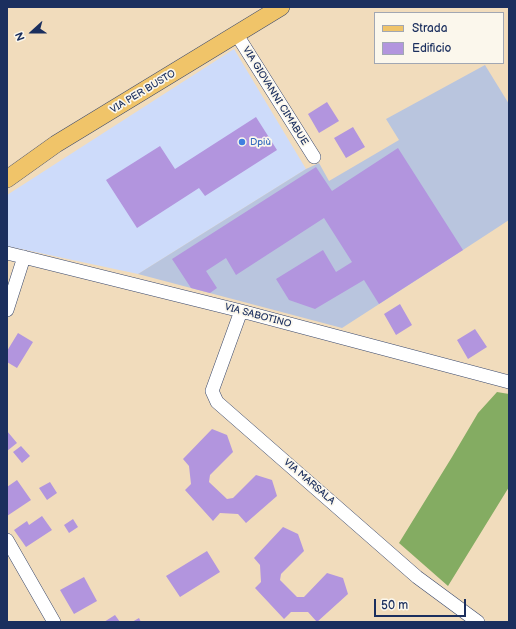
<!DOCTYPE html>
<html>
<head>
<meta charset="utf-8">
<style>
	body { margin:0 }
	#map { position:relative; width:516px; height:629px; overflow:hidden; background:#f1dcbc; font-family:"Balsamiq Sans",sans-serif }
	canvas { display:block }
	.frame { position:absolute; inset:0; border:8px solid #1b2f5e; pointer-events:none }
	.legend { position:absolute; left:374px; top:12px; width:130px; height:52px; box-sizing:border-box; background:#fbf7ec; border:1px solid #a1a7b3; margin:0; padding:5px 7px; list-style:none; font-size:12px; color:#1b2f5e }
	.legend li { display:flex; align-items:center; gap:8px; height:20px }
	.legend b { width:20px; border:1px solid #a1a7b3 }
	.north { position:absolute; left:12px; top:12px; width:40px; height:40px; -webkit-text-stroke:3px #fbf7ec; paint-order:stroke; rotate:249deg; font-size:11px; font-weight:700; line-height:16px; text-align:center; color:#1b2f5e }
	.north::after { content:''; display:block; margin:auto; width:14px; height:18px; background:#1b2f5e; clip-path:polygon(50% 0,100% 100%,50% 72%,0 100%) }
	.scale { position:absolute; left:374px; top:599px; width:92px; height:18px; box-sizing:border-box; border:2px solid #1b2f5e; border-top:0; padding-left:5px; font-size:12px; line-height:14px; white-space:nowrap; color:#1b2f5e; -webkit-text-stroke:3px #fbf7ec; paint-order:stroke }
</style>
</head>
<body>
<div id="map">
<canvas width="516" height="629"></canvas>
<div class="frame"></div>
<ul class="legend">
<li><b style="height:5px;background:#f0c469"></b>Strada</li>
<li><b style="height:11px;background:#b295de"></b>Edificio</li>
</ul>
<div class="north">N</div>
<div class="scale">50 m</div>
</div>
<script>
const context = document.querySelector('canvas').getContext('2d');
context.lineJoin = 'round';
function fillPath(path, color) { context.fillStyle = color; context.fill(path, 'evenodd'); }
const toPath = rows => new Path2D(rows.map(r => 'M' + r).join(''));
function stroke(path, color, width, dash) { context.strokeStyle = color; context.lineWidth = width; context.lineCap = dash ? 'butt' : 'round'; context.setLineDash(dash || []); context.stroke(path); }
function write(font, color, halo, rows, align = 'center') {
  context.font = font + ' "Balsamiq Sans",sans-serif'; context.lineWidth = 3.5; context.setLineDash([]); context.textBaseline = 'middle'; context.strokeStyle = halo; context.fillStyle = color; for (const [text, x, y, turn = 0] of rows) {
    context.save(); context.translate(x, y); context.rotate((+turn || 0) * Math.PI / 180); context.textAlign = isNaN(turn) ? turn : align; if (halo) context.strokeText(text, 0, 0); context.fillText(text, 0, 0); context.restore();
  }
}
const built = toPath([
	[234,49,306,169,138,274,7,246,7,195]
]);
const industrial = toPath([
	[485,65,509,104,509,220,463,250,342,328,138,274,306,169,319,163,329,181,399,140,386,119]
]);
const forest = toPath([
	[497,392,509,394,509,487,448,586,399,543,452,457,478,413]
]);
const building = toPath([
	[327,102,339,121,319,133,308,114],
	[256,117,277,150,205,196,199,188,137,228,106,180,160,146,175,169],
	[353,127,365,147,346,158,334,138],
	[398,148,463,250,379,304,364,280,315,309,289,300,276,279,323,250,336,272,352,262,324,218,236,275,226,258,206,271,217,288,210,293,191,288,172,259,316,167,332,191],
	[400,304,412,325,396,335,384,314],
	[475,329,487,347,468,359,457,340],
	[18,333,33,342,17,368,7,362,7,351],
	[212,429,227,435,233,452,210,475,209,482,227,499,233,498,256,475,272,480,277,496,246,523,238,514,220,513,213,521,185,490,191,484,189,466,183,459],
	[7,431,17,443,7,451],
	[21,446,30,456,22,463,13,452],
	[17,480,31,500,7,516,7,487],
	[50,482,57,493,47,500,39,488],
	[42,516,52,530,26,547,14,530,27,521,29,525],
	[73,519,78,527,69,533,64,525],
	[283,527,298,534,304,551,281,574,280,580,297,597,304,597,327,573,343,578,348,594,317,622,308,612,291,612,284,619,255,588,261,582,260,565,254,558],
	[207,551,220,572,180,597,166,576],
	[84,577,97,601,74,614,60,590],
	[115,615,120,622,104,622],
	[139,618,141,622,132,622]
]);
const minor = toPath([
	[237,35,314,157],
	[7,253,241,311,509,382],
	[7,310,24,257],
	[241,311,212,391,217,402,417,577,478,622],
	[7,540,54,622]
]);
const major = toPath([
	[7,179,56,144,281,7]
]);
const markers = [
	[242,142,4,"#3f7fe0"]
];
const streetNames = [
	["VIA PER BUSTO",143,92,-31],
	["VIA GIOVANNI CIMABUE",275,96,58],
	["VIA SABOTINO",258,316,15],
	["VIA MARSALA",309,482,41]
];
const shopNames = [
	["Dpiù",250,142]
];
fillPath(built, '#cddbfa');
fillPath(industrial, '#b9c5de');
fillPath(forest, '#84ac62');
fillPath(building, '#b295de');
stroke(minor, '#3b496c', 14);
stroke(major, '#3b496c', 18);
stroke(minor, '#fff', 13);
stroke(major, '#f0c469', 17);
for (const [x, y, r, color] of markers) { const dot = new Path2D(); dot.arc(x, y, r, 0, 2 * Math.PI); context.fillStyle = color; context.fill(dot); stroke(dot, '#fbf7ec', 1.5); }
write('10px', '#1b2f5e', '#fbf7ec', streetNames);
write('10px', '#366cbe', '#fbf7ec', shopNames, 'left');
</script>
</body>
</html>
